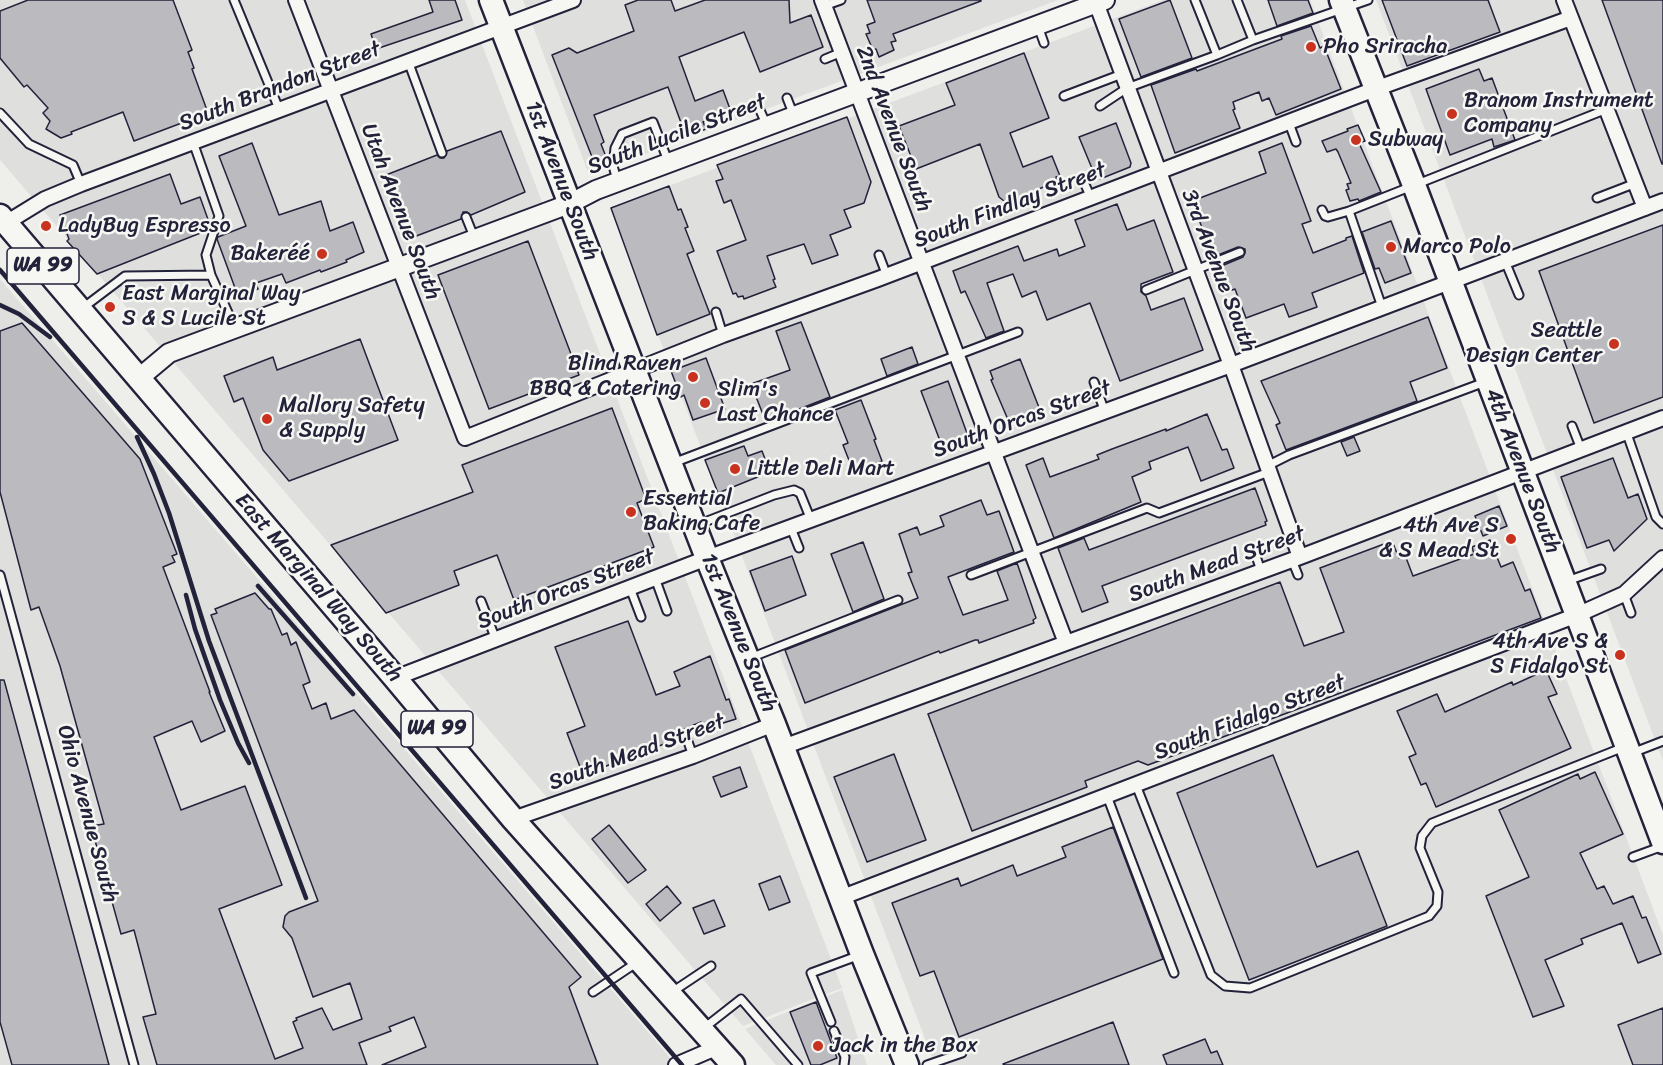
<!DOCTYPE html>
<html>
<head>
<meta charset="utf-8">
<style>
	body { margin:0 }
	canvas { display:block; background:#eeeeeb }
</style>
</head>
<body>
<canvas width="1663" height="1065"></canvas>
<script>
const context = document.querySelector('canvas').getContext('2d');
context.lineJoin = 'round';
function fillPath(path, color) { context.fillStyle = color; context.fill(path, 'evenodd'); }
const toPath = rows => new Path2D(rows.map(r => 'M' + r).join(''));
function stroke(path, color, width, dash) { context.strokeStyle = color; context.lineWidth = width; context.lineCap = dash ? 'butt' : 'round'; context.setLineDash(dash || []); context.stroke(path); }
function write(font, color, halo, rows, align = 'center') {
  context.font = font + ' Sriracha,sans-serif'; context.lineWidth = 5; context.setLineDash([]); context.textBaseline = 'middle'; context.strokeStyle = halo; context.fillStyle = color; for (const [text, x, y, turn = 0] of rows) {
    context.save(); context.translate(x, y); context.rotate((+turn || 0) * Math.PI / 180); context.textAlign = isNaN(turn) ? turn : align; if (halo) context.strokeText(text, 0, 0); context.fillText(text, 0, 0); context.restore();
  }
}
const built = toPath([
	[0,0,465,0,842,988,743,1026,0,160],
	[523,0,1058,0,589,175],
	[1163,0,1310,0,1663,935,1663,1065,935,1065,610,208],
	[1376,0,1663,0,1663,761],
	[0,279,666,1053,676,1065,0,1065],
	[842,990,867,1065,776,1065,745,1029]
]);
const building = toPath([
	[28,0,173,0,192,50,188,52,194,68,192,69,208,113,134,141,123,112,71,132,72,134,61,138,46,129,50,121,43,113,48,108,27,85,24,87,0,58,0,11,28,0],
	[429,0,455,0,462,20,376,49,371,34,433,12,429,0],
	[638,0,671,0,675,11,705,0,789,0,790,23,811,15,823,47,760,72,744,32,679,57,695,101,723,90,730,109,703,122,706,129,689,135,688,130,684,131,668,87,594,115,604,142,601,144,608,162,596,167,552,55,569,48,577,53,634,31,625,5,638,0],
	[867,0,981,0,981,1,893,34,896,41,891,42,894,50,879,57,876,49,873,50,866,34,870,33,867,25,875,22,867,0],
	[1170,0,1192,58,1141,77,1119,19,1170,0],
	[1268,0,1308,0,1313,13,1277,26,1268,0],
	[1382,0,1488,0,1500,32,1407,66,1382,0],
	[1602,0,1663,0,1663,164,1662,164,1602,0],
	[1311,26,1320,48,1324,46,1341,89,1276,115,1269,98,1262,101,1259,92,1233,102,1235,109,1233,110,1240,128,1175,153,1151,85,1196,69,1197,71,1282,39,1281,36,1311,26],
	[1024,53,1049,118,1010,133,1023,167,1052,156,1060,176,1056,177,1057,181,1012,201,1004,201,999,197,980,144,916,169,899,126,955,105,946,83,1024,53],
	[1479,69,1484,81,1492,78,1515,140,1494,147,1492,139,1450,155,1426,89,1479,69],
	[847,117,871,182,864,203,844,210,851,227,830,235,838,255,812,264,804,244,767,256,775,279,773,280,776,287,744,299,743,296,738,297,736,293,733,294,717,251,746,240,731,200,724,203,716,181,723,179,717,165,847,117],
	[1116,123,1131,163,1130,167,1100,179,1099,177,1096,178,1079,137,1116,123],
	[1358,125,1365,141,1359,143,1381,192,1359,201,1358,199,1350,201,1346,190,1349,189,1347,184,1351,183,1338,152,1336,149,1327,152,1322,141,1348,131,1347,129,1358,125],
	[501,131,525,192,471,215,467,212,463,212,461,219,411,238,386,175,437,155,440,158,444,158,447,151,501,131],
	[252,143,279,215,321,201,330,231,353,222,364,252,346,260,347,262,321,272,320,270,286,283,282,274,256,283,258,289,238,296,217,239,218,237,246,226,219,156,252,143],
	[1282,143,1311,221,1302,224,1313,253,1346,240,1346,238,1352,236,1364,273,1312,293,1317,307,1289,317,1284,304,1246,318,1235,289,1229,291,1219,267,1243,257,1245,253,1245,249,1238,247,1213,257,1192,201,1266,173,1259,152,1282,143],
	[170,174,181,204,200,197,210,225,208,230,97,274,67,241,69,239,60,215,170,174],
	[669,186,678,210,681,209,688,227,685,228,694,251,687,254,710,314,657,335,611,208,669,186],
	[1117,204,1127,230,1154,220,1173,272,1141,284,1141,292,1146,296,1151,310,1184,298,1203,350,1120,381,1090,303,1047,320,1036,291,1022,297,1013,274,987,283,1004,331,986,338,965,291,961,293,953,271,1018,246,1024,261,1057,249,1059,256,1085,246,1075,220,1117,204],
	[1391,221,1411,273,1385,283,1379,268,1375,269,1362,232,1391,221],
	[1663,225,1663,397,1594,423,1539,271,1663,225],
	[528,241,579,375,489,409,438,275,528,241],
	[1428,317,1447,368,1410,382,1417,401,1286,450,1276,425,1280,423,1261,381,1428,317],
	[801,322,830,397,766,422,751,384,790,370,776,331,801,322],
	[22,323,140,459,177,554,172,556,175,562,163,567,210,692,209,692,225,731,201,742,192,721,154,737,181,810,245,786,282,885,219,909,275,1059,303,1048,293,1022,297,1020,296,1018,322,1008,333,1030,362,1019,350,983,313,997,292,938,283,927,285,916,289,912,318,901,211,615,217,613,215,609,255,593,269,609,271,609,282,635,287,633,291,645,296,642,310,682,303,685,312,709,326,703,331,719,354,710,581,977,569,987,598,1065,382,1065,426,1047,414,1017,389,1027,391,1031,359,1043,367,1065,157,1065,143,1017,156,1014,134,930,121,934,91,826,104,824,60,666,39,607,31,610,0,492,0,331,22,323],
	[360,339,398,440,289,481,263,450,243,398,234,402,224,376,273,357,277,370,360,339],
	[912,347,918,364,887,376,881,359,912,347],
	[706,358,725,409,693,420,684,395,681,397,671,371,706,358],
	[1020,359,1040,410,1009,422,991,380,993,379,990,371,1020,359],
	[948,381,968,436,942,446,921,391,948,381],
	[861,400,876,439,874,440,882,461,854,473,843,445,848,443,835,410,861,400],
	[612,408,646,499,637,503,654,547,514,600,497,555,454,571,459,585,386,613,331,545,473,492,462,465,612,408],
	[1207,414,1222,450,1227,449,1234,468,1201,481,1188,447,1149,462,1151,469,1132,477,1141,502,1054,538,1026,465,1043,458,1050,477,1099,459,1097,455,1112,449,1166,429,1166,431,1207,414],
	[1354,437,1360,451,1347,456,1341,442,1354,437],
	[744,446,748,456,762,451,770,472,718,493,705,460,744,446],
	[1613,458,1628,498,1638,494,1647,519,1614,551,1609,540,1587,548,1561,477,1613,458],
	[1255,488,1267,521,1265,522,1266,525,1102,586,1108,602,1082,612,1058,548,1084,538,1089,550,1255,488],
	[981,500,987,515,999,511,1014,552,948,577,963,615,1008,600,997,571,1017,563,1036,618,1033,620,1034,623,979,643,978,640,975,640,940,653,939,651,805,703,785,650,918,598,908,573,912,572,899,534,917,527,920,535,944,526,940,516,981,500],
	[1499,506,1507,526,1483,536,1475,516,1499,506],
	[1490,540,1501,567,1513,562,1525,591,1530,589,1541,618,1148,765,1138,761,1085,781,1087,787,972,831,928,714,1280,582,1304,646,1344,632,1320,568,1392,541,1399,558,1405,555,1413,576,1474,554,1472,547,1490,540],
	[863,542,884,599,853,612,831,554,863,542],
	[792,556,806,595,765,611,750,571,792,556],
	[628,621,656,695,680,686,674,672,710,656,726,700,729,699,736,719,704,729,701,722,677,732,680,738,601,768,600,765,582,772,567,733,585,726,555,647,628,621],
	[1546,670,1557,694,1548,697,1571,748,1436,807,1426,783,1421,785,1409,757,1416,754,1397,711,1437,694,1445,712,1512,682,1513,685,1546,670],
	[0,680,4,680,109,1065,12,1065,0,1022,0,680],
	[894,754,926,840,867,862,834,777,894,754],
	[1273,755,1317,867,1358,851,1387,926,1249,980,1177,793,1273,755],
	[740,767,747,787,721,797,713,777,740,767],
	[1595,772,1623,834,1580,853,1597,889,1604,886,1613,904,1633,896,1642,918,1646,917,1661,954,1638,963,1622,923,1581,939,1583,944,1545,960,1564,1006,1533,1017,1486,896,1529,877,1499,810,1578,774,1580,779,1595,772],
	[609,825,646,870,628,883,592,839,609,825],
	[1113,827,1163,959,959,1037,934,971,920,976,892,903,958,878,961,886,1013,865,1017,876,1066,857,1062,847,1113,827],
	[780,876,790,902,769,910,759,884,780,876],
	[667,886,681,903,660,921,646,904,667,886],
	[714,900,725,926,704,934,693,908,714,900],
	[816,1002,837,1058,820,1065,811,1065,790,1012,816,1002],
	[1663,1008,1663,1065,1633,1065,1618,1025,1663,1008],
	[1113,1022,1129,1065,1004,1065,1003,1064,1113,1022],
	[1205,1039,1211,1053,1217,1051,1223,1065,1167,1065,1163,1055,1205,1039]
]);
const service = toPath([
	[234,0,279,109],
	[1195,0,1217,55,1253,40,1237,0],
	[824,6,841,0],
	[1038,26,1044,43],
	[1253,40,1368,0],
	[825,59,842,52],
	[408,61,442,153],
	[1064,96,1122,74],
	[787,98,794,116],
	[1100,106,1127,88,1217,55],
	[759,108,767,126],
	[0,113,29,144,73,165,81,184],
	[1289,123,1296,142],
	[193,142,219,216,206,255,211,275],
	[617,180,613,166,615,148,622,134,653,122,668,161],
	[1083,180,1091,198],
	[1597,198,1636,183],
	[1322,210,1325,216,1328,217,1349,211,1607,109],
	[1349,211,1382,307],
	[466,217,474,237],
	[879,255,887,276],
	[1505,261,1519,295],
	[1146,290,1240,252],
	[84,307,125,276,211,275,235,328],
	[716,312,723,335],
	[1094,382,1105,412],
	[1572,426,1581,449],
	[1626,431,1656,517,1663,524],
	[673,463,1018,332],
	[1267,466,1289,455,1485,382],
	[697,525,774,495,794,490,800,493,811,520],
	[791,528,799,548],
	[1257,559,1261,571],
	[1292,560,1298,575],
	[0,575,134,1065],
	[971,575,1147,508,1159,513,1269,472],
	[655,578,667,611],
	[1567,581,1601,569],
	[630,588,641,617],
	[1624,594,1631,613],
	[481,601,496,640],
	[750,658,898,600],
	[686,736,693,756],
	[1632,753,1663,741],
	[1136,785,1211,975,1225,986,1250,988,1429,916,1437,906,1438,892,1420,848,1422,836,1432,823,1624,747],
	[1107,796,1174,973],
	[1633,857,1663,846],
	[593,992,636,963],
	[672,992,711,966],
	[831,1022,811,973,860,955],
	[704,1028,741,999,798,1065],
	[834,1031,845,1057,844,1065],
	[927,1065,962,1053]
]);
const minor = toPath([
	[296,0,465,438,723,335,878,279,1375,89,1571,18],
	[822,0,1066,643],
	[1095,0,1231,365,1300,557],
	[1564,0,1645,208],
	[1,226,45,199,81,184,573,0],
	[395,678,707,558,1231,365,1663,201],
	[783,747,1300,557,1663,418],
	[513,819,693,756,774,724],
	[840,898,1577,615,1624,594,1663,558],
	[676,1065,718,1047]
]);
const tertiary = toPath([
	[138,379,169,353,569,204,596,190,1105,0]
]);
const primary = toPath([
	[491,0,707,558,774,724,862,954,907,1065],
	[1341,0,1414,185,1663,842]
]);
const trunk = toPath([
	[0,216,395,678,513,819,733,1065]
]);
const rail = toPath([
	[0,270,682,1065],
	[0,305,19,314,50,337],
	[137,437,154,474,169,513,209,641,306,898],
	[258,586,353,694],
	[186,595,195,629,220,700,238,743,249,763]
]);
const markers = [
	[1311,47,6,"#c8321e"],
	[1452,114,6,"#c8321e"],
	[1356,140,6,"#c8321e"],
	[46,226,6,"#c8321e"],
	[1391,247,6,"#c8321e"],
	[322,254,6,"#c8321e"],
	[110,307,6,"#c8321e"],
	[1614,344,6,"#c8321e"],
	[693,377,6,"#c8321e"],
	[705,403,6,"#c8321e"],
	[267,419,6,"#c8321e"],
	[735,469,6,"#c8321e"],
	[631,512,6,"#c8321e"],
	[1511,539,6,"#c8321e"],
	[1620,655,6,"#c8321e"],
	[818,1046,6,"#c8321e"]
];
const shields = [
	[43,266,72],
	[437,729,72]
];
const shieldNames = [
	["WA 99",43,266],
	["WA 99",437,729]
];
const poiNames = [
	["Pho Sriracha",1323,47],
	["Branom Instrument",1464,101],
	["Company",1464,126],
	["Subway",1368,140],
	["LadyBug Espresso",58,226],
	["Marco Polo",1403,247],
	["Bakeréé",310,254,"right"],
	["East Marginal Way",122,294],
	["S & S Lucile St",122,319],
	["Seattle",1602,331,"right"],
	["Design Center",1602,356,"right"],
	["Blind Raven",681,364,"right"],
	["BBQ & Catering",681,389,"right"],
	["Slim's",717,390],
	["Last Chance",717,415],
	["Mallory Safety",279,406],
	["& Supply",279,431],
	["Little Deli Mart",747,469],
	["Essential",643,499],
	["Baking Cafe",643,524],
	["4th Ave S",1499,526,"right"],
	["& S Mead St",1499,551,"right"],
	["4th Ave S &",1608,642,"right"],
	["S Fidalgo St",1608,667,"right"],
	["Jack in the Box",830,1046]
];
const streetNames = [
	["South Brandon Street",280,87,-21],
	["2nd Avenue South",893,129,69],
	["South Lucile Street",677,135,-21],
	["1st Avenue South",561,181,69],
	["South Findlay Street",1010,206,-21],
	["Utah Avenue South",400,212,69],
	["3rd Avenue South",1218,271,69],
	["South Orcas Street",1022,420,-20],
	["4th Avenue South",1522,471,69],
	["South Mead Street",1217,565,-20],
	["East Marginal Way South",318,588,49],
	["South Orcas Street",566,590,-21],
	["1st Avenue South",738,633,68],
	["South Fidalgo Street",1250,718,-21],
	["South Mead Street",637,753,-20],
	["Ohio Avenue South",87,814,75]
];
fillPath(built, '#dfdfde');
fillPath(building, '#bbbbbf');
stroke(building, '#22223b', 1.5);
stroke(service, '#22223b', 11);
stroke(minor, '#22223b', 18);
stroke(tertiary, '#22223b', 22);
stroke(primary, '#22223b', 27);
stroke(trunk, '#22223b', 27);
stroke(service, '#f6f6f2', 7);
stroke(minor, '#f6f6f2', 14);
stroke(tertiary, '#f6f6f2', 18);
stroke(primary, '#f6f6f2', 22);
stroke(trunk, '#f6f6f2', 22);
stroke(rail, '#22223b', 4.5);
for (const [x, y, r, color] of markers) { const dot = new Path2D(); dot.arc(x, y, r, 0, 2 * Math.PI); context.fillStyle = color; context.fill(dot); stroke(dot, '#f6f6f2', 2); }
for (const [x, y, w] of shields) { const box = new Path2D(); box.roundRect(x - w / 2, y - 18, w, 36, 4.5); context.fillStyle = '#f6f6f2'; context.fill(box); stroke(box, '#22223b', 1.5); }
write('bold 21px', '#22223b', null, shieldNames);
write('22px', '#22223b', '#f6f6f2', poiNames, 'left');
write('22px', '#22223b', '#f6f6f2', streetNames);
</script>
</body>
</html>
